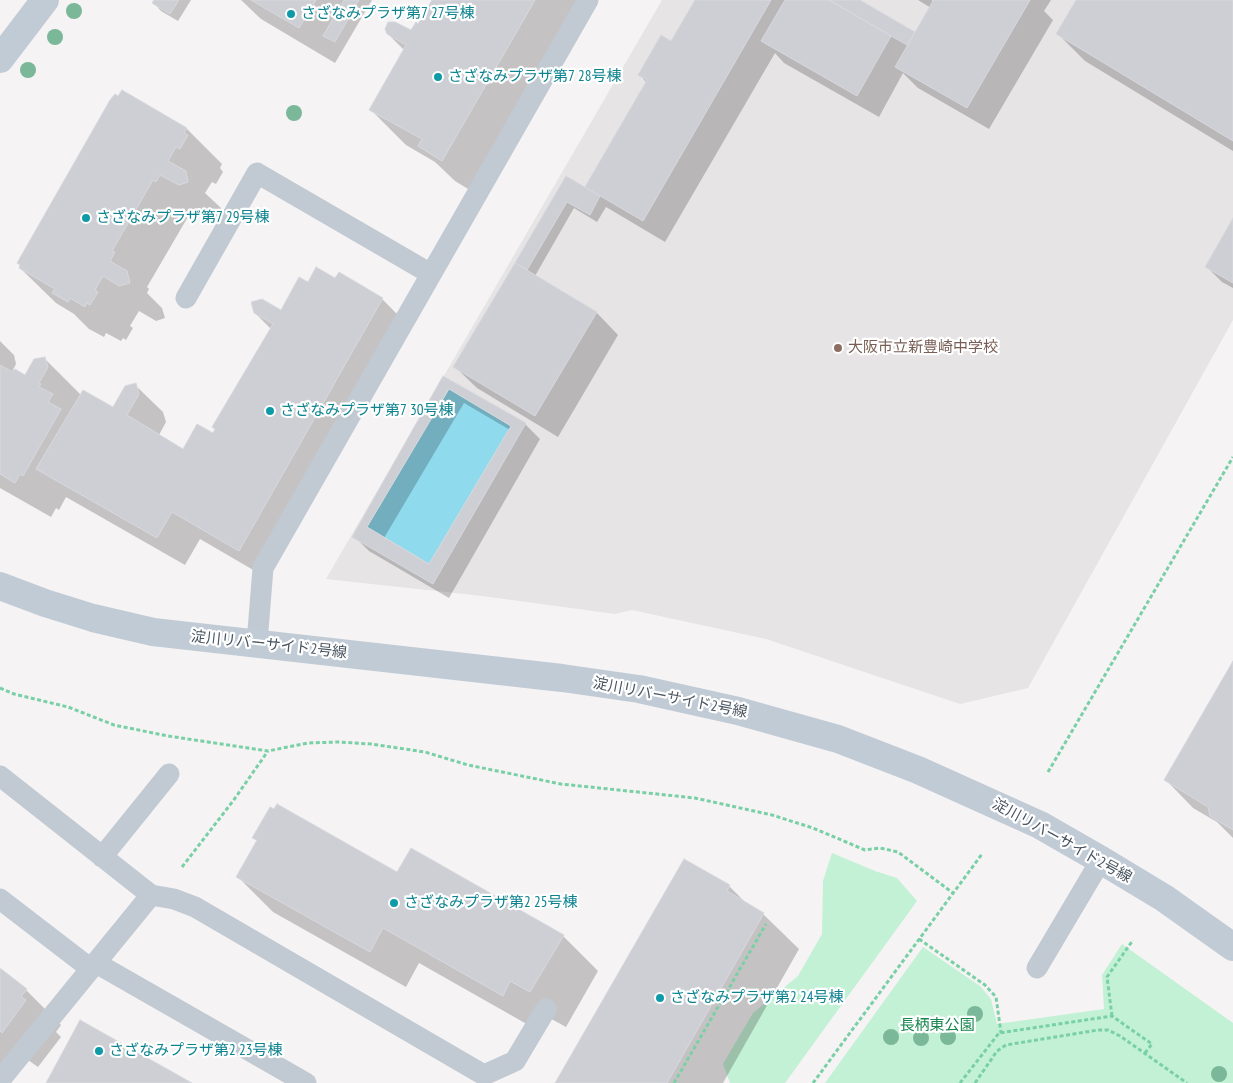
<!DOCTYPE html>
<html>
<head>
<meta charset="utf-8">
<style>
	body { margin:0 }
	canvas { display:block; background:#f5f3f3 }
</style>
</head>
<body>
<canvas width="1233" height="1083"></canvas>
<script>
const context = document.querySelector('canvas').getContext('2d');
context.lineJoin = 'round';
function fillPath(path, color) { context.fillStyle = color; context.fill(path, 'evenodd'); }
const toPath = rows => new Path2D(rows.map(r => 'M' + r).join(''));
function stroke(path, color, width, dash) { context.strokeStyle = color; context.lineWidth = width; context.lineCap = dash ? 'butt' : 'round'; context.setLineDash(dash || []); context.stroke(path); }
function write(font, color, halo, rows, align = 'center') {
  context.font = font + ' "PT Sans Narrow","Noto Sans JP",sans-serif'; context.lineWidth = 4.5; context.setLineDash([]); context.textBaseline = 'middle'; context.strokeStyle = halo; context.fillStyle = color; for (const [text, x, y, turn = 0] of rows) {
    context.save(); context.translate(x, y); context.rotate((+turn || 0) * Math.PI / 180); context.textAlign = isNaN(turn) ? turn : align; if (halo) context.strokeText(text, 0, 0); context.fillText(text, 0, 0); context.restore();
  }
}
const education = toPath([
	[662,0,1233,0,1233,320,1028,688,960,704,766,639,632,610,615,614,482,596,326,579]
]);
const green = toPath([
	[832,853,875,871,897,878,917,901,785,1083,730,1083,723,1064,753,1013,798,976,822,934,823,881],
	[1122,944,1233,1023,1233,1083,825,1083,923,947,980,986,991,999,997,1024,1104,1009,1102,975]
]);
const water = toPath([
	[449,389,511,426,429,564,367,527]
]);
const shadow = toPath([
	[155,0,191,0,178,21,161,11,154,3],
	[241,0,372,0,335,63,261,19],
	[433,0,590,0,478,195,455,181,435,162,406,145,370,109,404,50,388,34,412,32,419,26],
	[696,0,858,0,915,34,931,8,918,0,1051,0,1044,11,1053,20,989,129,918,88,903,73,879,117,784,63,775,53,665,242,606,207,597,222,574,208,535,276,597,313,618,335,558,437,477,388,455,367,566,178,590,191,586,187,647,83,639,74,672,42],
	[1078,0,1233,0,1233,151,1085,61,1058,34],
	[122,91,187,129,222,164,220,168,223,172,216,184,212,182,205,193,221,208,223,217,215,220,195,209,191,216,189,215,147,287,149,289,147,293,162,308,165,318,156,321,139,311,130,326,133,328,126,340,123,338,121,341,106,333,104,337,89,329,74,314,56,303,20,268],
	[1233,221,1233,288,1222,282,1207,267],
	[339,273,382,299,410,327,267,578,200,539,185,565,66,497,59,510,56,508,51,517,0,488,0,341,14,355,16,364,13,370,25,377,44,358,81,395,113,409,135,385,163,412,166,422,159,435,184,450,213,434,271,329,255,313,281,312,308,284,335,280],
	[444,378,525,424,540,439,449,598,369,551,354,536],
	[464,403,510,430,429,565,384,538],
	[1233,663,1233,838,1217,822,1193,808,1166,780],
	[254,837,563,936,598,971,566,1027,546,1016,539,1031,419,963,406,987,273,912,238,877,258,841],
	[729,886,747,904,763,914,799,949,723,1083,557,1083],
	[0,970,26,990,61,1025,56,1032,61,1037,38,1067,28,1060,11,1083,0,1083]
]);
const building = toPath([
	[154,0,179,0,170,14,152,3,154,0],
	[251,0,316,0,299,28,251,0],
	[344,0,359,0,335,42,323,36,344,0],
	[432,0,535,0,442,161,418,146,422,139,369,110,406,45,387,34,385,29,388,22,395,22,411,30,416,22,418,24,432,0],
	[695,0,771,0,643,221,585,187,647,80,638,75,661,35,671,41,695,0],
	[785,0,829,0,891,36,857,96,761,41,785,0],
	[829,0,860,0,915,32,907,45,829,0],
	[932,0,1030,0,967,108,895,67,933,1,932,0],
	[1076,0,1233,0,1233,141,1056,34,1076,0],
	[122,90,187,128,184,133,188,135,180,149,176,147,168,161,186,171,188,182,179,185,160,175,156,182,153,180,112,251,115,252,110,261,127,271,130,283,119,286,103,276,95,290,98,292,90,305,87,303,85,307,70,298,68,302,52,293,55,289,19,268,20,265,17,263,110,100,115,94,118,96,122,90],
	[566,176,600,196,590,215,567,202,527,270,515,263,566,176],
	[1233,218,1233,283,1205,267,1233,218],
	[515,263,597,312,535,416,453,367,515,263],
	[316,267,335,278,339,272,383,298,239,551,172,512,157,538,36,469,83,390,113,407,125,386,136,383,139,394,127,415,183,449,197,424,213,433,215,429,212,427,273,324,254,313,251,302,262,299,281,310,299,277,308,282,316,267],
	[45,357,48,367,39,383,41,384,39,387,53,394,48,402,61,409,23,476,20,474,15,483,0,474,0,365,13,372,15,369,25,375,34,359,45,357],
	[443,376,526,423,433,584,352,537,443,376],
	[449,389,511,426,429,564,367,527,449,389],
	[1233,661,1233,830,1210,816,1208,807,1164,780,1233,661],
	[277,804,397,872,411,848,564,935,530,992,510,981,503,996,383,928,370,952,236,877,257,840,252,838,270,807,274,809,277,804],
	[684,859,730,885,727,891,764,913,667,1083,555,1083,684,859],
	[0,968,27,989,21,997,26,1000,2,1033,0,1031,0,968],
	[80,1020,192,1083,46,1083,80,1020]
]);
const path = toPath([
	[0,688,14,694,68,707,114,725,168,736,268,751,308,743,338,742,371,744,425,752,468,765,561,784,695,798,772,815,813,828,865,850,880,848,898,852,953,893],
	[1048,772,1233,457],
	[182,867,233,801,268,751],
	[919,939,985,985,996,997,1001,1033],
	[1112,1016,1107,977,1133,940],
	[674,1083,766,924],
	[813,1083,982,854],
	[960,1083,999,1033,1112,1016,1152,1044,1145,1053],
	[975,1083,997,1051,1006,1045,1098,1030,1108,1030,1120,1036,1187,1083]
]);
const lane = toPath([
	[186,298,257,173,431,274],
	[257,643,263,568,588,0],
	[0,776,151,895,174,899,195,907,484,1075,515,1061,546,1009],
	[102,857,169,774],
	[0,899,91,969],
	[96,963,306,1083],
	[1037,968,1101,860],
	[0,1080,151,895]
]);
const secondary = toPath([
	[0,59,45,0],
	[0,586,45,603,93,618,153,632,562,678,639,689,738,711,838,739,918,770,1040,825,1101,860,1164,898,1233,947]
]);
const trees = [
	[74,11],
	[55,37],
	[28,70],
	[294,113],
	[975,1014],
	[891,1037],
	[948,1037],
	[921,1038],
	[1219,1074]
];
const markers = [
	[291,14,5,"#0f9aa8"],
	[438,77,5,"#0f9aa8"],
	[86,218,5,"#0f9aa8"],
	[838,348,5,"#8d6e63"],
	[270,411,5,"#0f9aa8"],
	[394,903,5,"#0f9aa8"],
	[660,998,5,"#0f9aa8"],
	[99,1051,5,"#0f9aa8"]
];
const cultureNames = [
	["さざなみプラザ第7 27号棟",301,14],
	["さざなみプラザ第7 28号棟",448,77],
	["さざなみプラザ第7 29号棟",96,218],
	["さざなみプラザ第7 30号棟",280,411],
	["さざなみプラザ第2 25号棟",404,903],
	["さざなみプラザ第2 24号棟",670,998],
	["さざなみプラザ第2 23号棟",109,1051]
];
const educationNames = [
	["大阪市立新豊崎中学校",848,348]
];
const streetNames = [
	["淀川リバーサイド2号線",269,645,6],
	["淀川リバーサイド2号線",670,698,11],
	["淀川リバーサイド2号線",1062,841,29]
];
const parkNames = [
	["長柄東公園",937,1026]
];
fillPath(education, '#e6e4e5');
fillPath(green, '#c3f1d5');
fillPath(water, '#90daee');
fillPath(shadow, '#0003');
fillPath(building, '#cdcfd5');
stroke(building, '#d7d9de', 1);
stroke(path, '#7ad0a6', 3, [4, 2.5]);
stroke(lane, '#c1cad2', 21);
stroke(secondary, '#c1cbd6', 28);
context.fillStyle = '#7bb799';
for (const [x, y] of trees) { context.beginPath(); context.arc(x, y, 8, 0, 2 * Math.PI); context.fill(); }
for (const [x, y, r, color] of markers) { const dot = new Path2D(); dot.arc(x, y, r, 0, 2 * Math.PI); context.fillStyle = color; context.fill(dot); stroke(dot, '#fff', 2); }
write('15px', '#0d838f', '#fff', cultureNames, 'left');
write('15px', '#785e54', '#fff', educationNames, 'left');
write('15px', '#4a5661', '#fff', streetNames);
write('15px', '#17864f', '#fff', parkNames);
</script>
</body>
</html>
